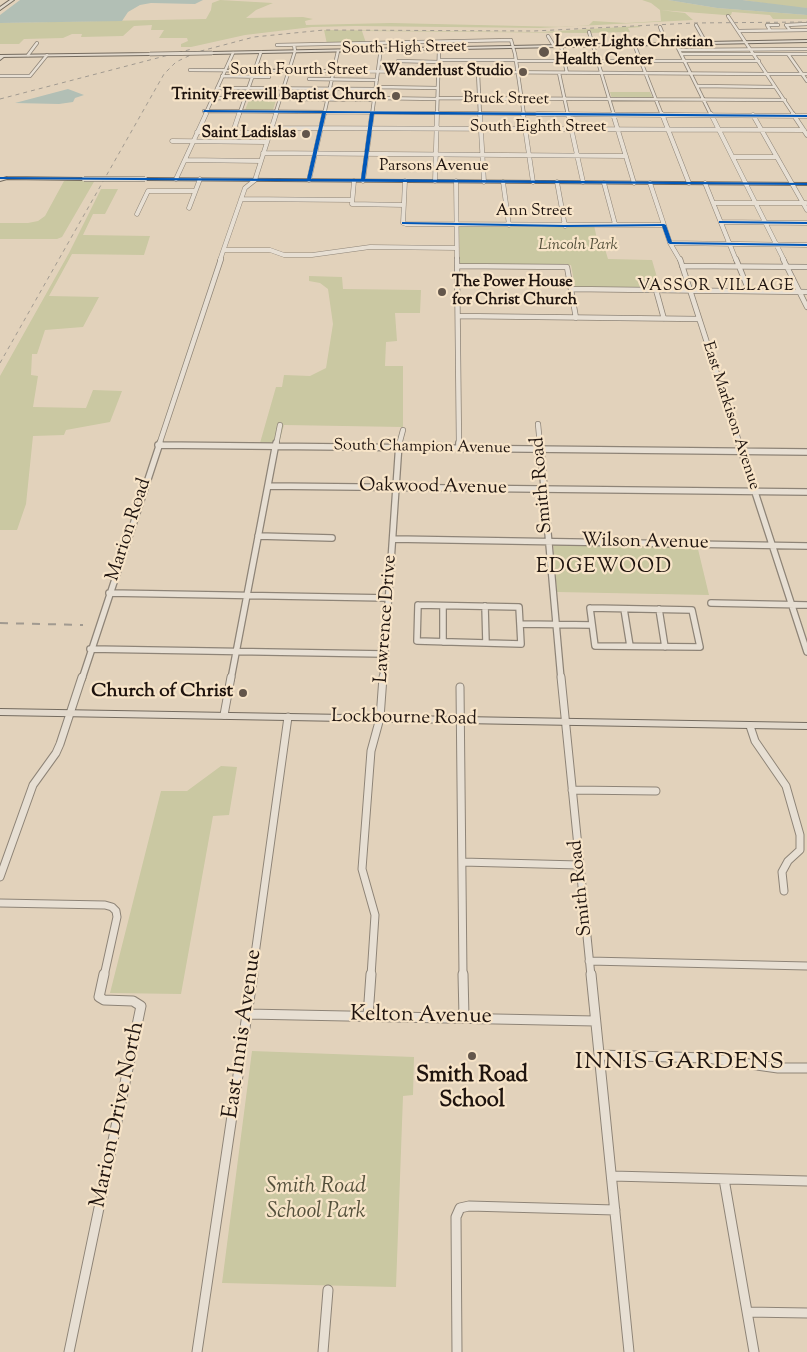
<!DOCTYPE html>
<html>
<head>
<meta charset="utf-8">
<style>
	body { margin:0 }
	canvas { display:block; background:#e2d2bb }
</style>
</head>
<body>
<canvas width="807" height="1352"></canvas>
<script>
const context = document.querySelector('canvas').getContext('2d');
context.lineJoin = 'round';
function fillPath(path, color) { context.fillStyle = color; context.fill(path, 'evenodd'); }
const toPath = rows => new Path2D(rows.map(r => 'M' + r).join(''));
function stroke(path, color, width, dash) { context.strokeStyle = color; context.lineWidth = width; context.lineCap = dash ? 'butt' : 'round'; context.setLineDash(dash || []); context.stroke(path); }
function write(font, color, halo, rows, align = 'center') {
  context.font = font + ' "Sorts Mill Goudy",serif'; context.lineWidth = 4.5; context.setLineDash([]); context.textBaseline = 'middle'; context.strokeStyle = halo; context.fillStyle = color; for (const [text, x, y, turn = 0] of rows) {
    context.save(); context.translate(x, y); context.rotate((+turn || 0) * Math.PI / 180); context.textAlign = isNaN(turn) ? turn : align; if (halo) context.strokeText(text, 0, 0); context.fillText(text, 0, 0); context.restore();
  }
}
const green = toPath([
	[220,0,273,3,256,10,246,18,303,17,313,19,305,21,306,25,391,23,566,27,589,25,593,21,626,23,661,21,660,10,685,13,693,20,540,28,356,26,312,27,245,35,191,47,181,47,181,44,188,41,187,38,159,38,164,30,151,30,152,25,134,26,123,36,81,37,82,34,72,34,63,38,24,39,19,44,0,44,0,23,206,19,211,10,212,3],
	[642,0,668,0,717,8,807,15,807,19,773,19,770,15,732,12,731,15,725,15,660,10,651,3],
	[742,0,807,0,807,8,791,7],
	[639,26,641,27,628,28,630,32,588,33,362,31,366,43,327,44,324,30,540,32],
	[610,92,650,92,653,99,612,99],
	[249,100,276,100,273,110,245,110],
	[68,180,95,180,62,237,57,239,0,239,0,223,28,223,38,221,45,216,64,181],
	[101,189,118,189,105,214,93,214,83,235,150,236,144,255,72,254,49,296,99,297,83,327,45,330,37,354,32,354,31,375,38,376,33,407,86,408,93,390,122,391,110,422,66,430,64,435,33,436,26,504,17,530,0,530,0,376,69,253],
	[459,225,594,225,599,249,605,249,608,259,652,260,660,288,575,287,571,265,460,264],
	[309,276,342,277,343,289,421,290,420,313,395,313,397,341,386,342,385,366,403,366,403,427,284,425,279,443,260,443,276,387,282,387,284,375,310,376,326,368,333,324,328,289,320,283,309,281],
	[553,542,697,545,709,595,557,592],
	[221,766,237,767,229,815,213,816,181,994,110,993,161,791,187,791],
	[252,1051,414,1057,413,1095,403,1096,396,1287,222,1283]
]);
const water = toPath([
	[20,0,203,0,195,4,151,3,140,5,128,12,122,21,0,23,0,15],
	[668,0,742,0,807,8,807,15,717,8],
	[68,89,84,95,75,98,73,102,59,104,15,103]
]);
const minorFar5 = toPath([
	[728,16,794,115],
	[696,25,706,43],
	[660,27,667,44],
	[770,30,767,25,778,25],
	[790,30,786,25,807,24],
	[739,31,807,30],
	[589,32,614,115],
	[548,36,554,46],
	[634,44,662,115],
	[676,44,711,115],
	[277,45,511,40,515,54,524,115],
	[561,46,567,73],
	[679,50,807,49],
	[682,54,807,54],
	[788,54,807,81],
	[28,55,37,43],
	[439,60,516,60],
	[398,61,439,62],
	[516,61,597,61],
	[597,61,759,61],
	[190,70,767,74],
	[478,73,480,115],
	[559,73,568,115],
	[767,74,807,74],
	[0,76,30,76,47,55],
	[222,76,269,77],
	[309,79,377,80],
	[698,86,775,87],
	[376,87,438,88],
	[217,88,375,89],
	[212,98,374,100],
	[374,98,437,99],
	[437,98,785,100],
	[204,111,687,115],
	[205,115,233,53],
	[239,115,261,52],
	[275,115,295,51,294,45],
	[324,115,338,51],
	[372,115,381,48,379,44],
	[437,115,439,49]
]);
const minorFar4 = toPath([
	[480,114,484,182],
	[523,114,533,182],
	[537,114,807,116],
	[568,114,583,182],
	[613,114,634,183],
	[662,114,689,183],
	[711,114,784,260],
	[793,114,807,135],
	[753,115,807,210],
	[271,128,804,130],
	[197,132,269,133],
	[233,132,239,114],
	[172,141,266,142],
	[263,153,626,156],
	[733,157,777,157],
	[185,160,261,161],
	[176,179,206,114],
	[309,180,324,114],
	[354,181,352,204,404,205],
	[363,181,372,114],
	[405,181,403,223,406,224,664,225],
	[435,181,437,114],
	[456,181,457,260],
	[503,182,509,225],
	[557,182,565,226],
	[604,183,615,224],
	[650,183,670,243,680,260],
	[705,183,736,260],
	[241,199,352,200],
	[713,203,806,203],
	[189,208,200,179],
	[137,214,148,191,195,191],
	[721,222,807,223],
	[670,243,807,245],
	[224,250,270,250,284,255,312,255,370,247,457,248],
	[220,260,245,188,255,180,276,114]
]);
const minorFar3 = toPath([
	[457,259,459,445],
	[680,259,740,445],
	[736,259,749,291],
	[783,259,807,307],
	[457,266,567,267,576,318],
	[682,266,807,267],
	[571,289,807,292],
	[656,290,664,319],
	[458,316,699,319],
	[538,424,540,445],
	[159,445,221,259],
	[276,445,280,425],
	[399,445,403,430]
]);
const minorFar2 = toPath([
	[459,443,459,449],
	[540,443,561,679],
	[739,443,807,652],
	[158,445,807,452],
	[268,486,807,492],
	[258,536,332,538],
	[393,539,807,546],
	[109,593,388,598],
	[711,603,807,605],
	[418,605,519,607,521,644,417,641,418,605],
	[443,606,443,642],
	[485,606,486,643],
	[590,608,692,610,700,647,595,646,590,608],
	[624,609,630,646],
	[659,609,665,647],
	[520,624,592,625],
	[90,649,384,654],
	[82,679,160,443],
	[231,679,276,443],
	[383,679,399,443]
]);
const minorFar1 = toPath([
	[561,677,591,976],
	[460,687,463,976],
	[224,715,231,677],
	[750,726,755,741,786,786,800,835,800,850,788,861,782,872,784,891],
	[572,790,656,791],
	[462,862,579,865],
	[0,877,33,785,56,753,60,744,82,677],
	[0,903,105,905,112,907,116,911,117,917,104,976],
	[589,961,807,966],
	[252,976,288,717],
	[371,976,375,915,362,869,371,751,380,718,383,677]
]);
const minor = toPath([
	[463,974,464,1017],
	[591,974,629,1352],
	[247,1014,595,1021],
	[368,1016,371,974],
	[599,1055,707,1058,778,1068,807,1068],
	[612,1176,807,1181],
	[724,1179,754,1352],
	[747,1312,807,1313],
	[69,1352,141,1006,133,1001,104,1000,99,997,104,974],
	[197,1352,253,974],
	[323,1352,328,1290],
	[457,1352,456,1217,460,1208,469,1206,615,1210]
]);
const major = toPath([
	[807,40,807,42,212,54,210,53,212,52,807,40],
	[151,53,150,55,0,57,0,55,151,53],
	[7,177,84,178,86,179,84,180,7,179,0,181,0,179,7,177],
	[144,178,807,183,807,185,145,180,144,180,144,178],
	[0,709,807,723,807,729,0,715,0,709]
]);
const highway = toPath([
	[10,0,14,0,0,10,0,7,10,0],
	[3,55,5,56,0,60,0,57,3,55]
]);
const railFar1 = toPath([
	[0,99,192,49],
	[0,363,164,74,176,62,197,52,254,37,324,30,534,31,694,23,807,22]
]);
const rail = toPath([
	[0,623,83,625]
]);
const majorBridgeFar1 = toPath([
	[150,54,212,53]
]);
const majorBridge = toPath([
	[84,179,145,179]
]);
const cycleway = toPath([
	[204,110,807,115,807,117,374,114,365,179,807,183,807,185,0,179,0,177,307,179,322,113,203,112,204,110],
	[326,113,370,113,361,179,311,179,326,113],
	[719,221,807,222,807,224,721,223,719,223,719,221],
	[402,222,565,225,664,224,666,225,672,242,807,244,807,246,670,244,668,243,662,226,565,227,404,224,402,224,402,222]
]);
const markers = [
	[544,52,6,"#63564b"],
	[523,72,5,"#63564b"],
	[396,96,5,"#63564b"],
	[306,134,5,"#63564b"],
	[442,292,5,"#63564b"],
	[243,693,5,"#63564b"],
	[472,1056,5,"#63564b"]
];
const farPoinames = [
	["Lower Lights Christian",555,43,"left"],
	["Health Center",555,61,"left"],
	["Wanderlust Studio",513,72],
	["Trinity Freewill Baptist Church",386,96],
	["Saint Ladislas",296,134],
	["The Power House",452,283,"left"],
	["for Christ Church",452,301,"left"]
];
const farStreetnames = [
	["South High Street",404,49,-1],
	["South Fourth Street",299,71],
	["Bruck Street",506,100,1],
	["South Eighth Street",538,128],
	["Parsons Avenue",434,167],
	["Ann Street",534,212],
	["East Markison Avenue",730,416,72],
	["South Champion Avenue",422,448,1]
];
const farParknames = [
	["Lincoln Park",578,246]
];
const farNeighbourhoodnames = [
	["VASSOR VILLAGE",716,287]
];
const streetNames = [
	["Smith Road",543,485,-95],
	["Oakwood Avenue",433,488,1],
	["Marion Road",130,530,-72],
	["Wilson Avenue",645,543,1],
	["Lawrence Drive",387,619,-86],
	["Lockbourne Road",404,719,1],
	["Smith Road",582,888,-96]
];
const poiNames = [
	["Church of Christ",233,693]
];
const neighbourhoodNames = [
	["EDGEWOOD",604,569]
];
const nearStreetnames = [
	["Kelton Avenue",421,1017,1],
	["East Innis Avenue",244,1034,-82],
	["Marion Drive North",119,1115,-78]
];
const nearPoinames = [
	["Smith Road",472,1077],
	["School",472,1102]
];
const nearParknames = [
	["Smith Road",316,1188],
	["School Park",316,1213]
];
const nearNeighbourhoodnames = [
	["INNIS GARDENS",680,1064]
];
fillPath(green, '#cac8a2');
fillPath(water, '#b2bfb5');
stroke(minorFar5, '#8e8477', 4);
stroke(minorFar4, '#8e8477', 5);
stroke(minorFar3, '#8e8477', 6);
stroke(minorFar2, '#8e8477', 8);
stroke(minorFar1, '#8e8477', 9);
stroke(minor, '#8e8477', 11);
stroke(major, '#746b5f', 2);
stroke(highway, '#746b5f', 2);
stroke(minorFar5, '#e7dfd3', 2.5);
stroke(minorFar4, '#e7dfd3', 4);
stroke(minorFar3, '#e7dfd3', 4.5);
stroke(minorFar2, '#e7dfd3', 5.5);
stroke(minorFar1, '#e7dfd3', 7);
stroke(minor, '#e7dfd3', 9);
fillPath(major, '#e2d9cc');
fillPath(highway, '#e2d9cc');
stroke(railFar1, '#a19a90', 1, [4, 4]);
stroke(rail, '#a19a90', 2, [8, 8]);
stroke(majorBridgeFar1, '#746b5f', 4.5, []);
stroke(majorBridge, '#746b5f', 5.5, []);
stroke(majorBridgeFar1, '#e2d9cc', 3);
stroke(majorBridge, '#e2d9cc', 4.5);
fillPath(cycleway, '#0057b8');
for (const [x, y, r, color] of markers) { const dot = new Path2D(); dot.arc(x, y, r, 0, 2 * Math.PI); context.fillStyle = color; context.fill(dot); stroke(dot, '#f7e4c8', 2); }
write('bold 16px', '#1f140f', '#f7e4c8', farPoinames, 'right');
write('16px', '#1f140f', '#f7e4c8', farStreetnames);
write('italic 16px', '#54503b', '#f7e4c8', farParknames);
context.letterSpacing = '1px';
write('16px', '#1f140f', '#f7e4c8', farNeighbourhoodnames);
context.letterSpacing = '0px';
write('19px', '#1f140f', '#f7e4c8', streetNames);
write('bold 19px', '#1f140f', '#f7e4c8', poiNames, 'right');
context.letterSpacing = '1px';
write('20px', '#1f140f', '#f7e4c8', neighbourhoodNames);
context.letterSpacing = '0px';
write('22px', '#1f140f', '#f7e4c8', nearStreetnames);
write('bold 22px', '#1f140f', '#f7e4c8', nearPoinames);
write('italic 22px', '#54503b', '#f7e4c8', nearParknames);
context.letterSpacing = '1px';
write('24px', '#1f140f', '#f7e4c8', nearNeighbourhoodnames);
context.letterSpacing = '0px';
</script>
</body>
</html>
